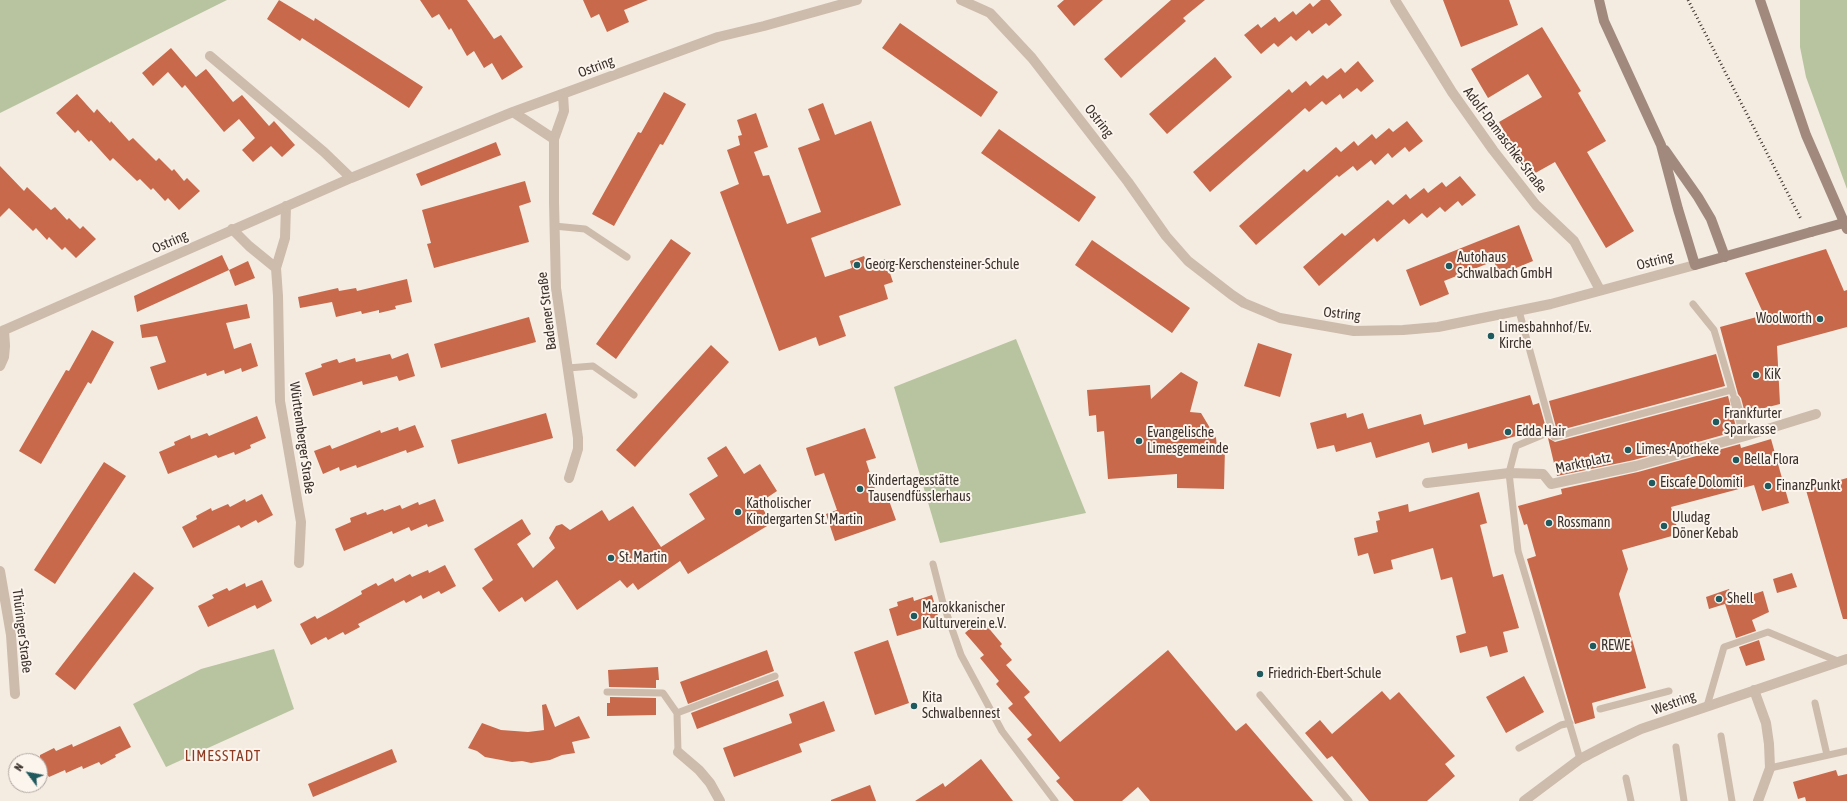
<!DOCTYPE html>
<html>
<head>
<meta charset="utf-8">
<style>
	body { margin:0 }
	#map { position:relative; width:1847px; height:801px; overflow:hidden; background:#f4ebe1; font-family:"Asap Condensed",sans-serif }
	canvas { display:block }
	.north { position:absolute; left:8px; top:753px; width:40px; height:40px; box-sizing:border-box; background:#fbf5ee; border:1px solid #aea6a0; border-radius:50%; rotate:302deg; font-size:11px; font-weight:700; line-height:16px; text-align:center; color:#3b302b }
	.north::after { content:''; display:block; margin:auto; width:14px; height:18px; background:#1f5a5e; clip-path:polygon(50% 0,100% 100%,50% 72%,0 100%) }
</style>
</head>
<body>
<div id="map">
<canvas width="1847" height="801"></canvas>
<div class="north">N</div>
</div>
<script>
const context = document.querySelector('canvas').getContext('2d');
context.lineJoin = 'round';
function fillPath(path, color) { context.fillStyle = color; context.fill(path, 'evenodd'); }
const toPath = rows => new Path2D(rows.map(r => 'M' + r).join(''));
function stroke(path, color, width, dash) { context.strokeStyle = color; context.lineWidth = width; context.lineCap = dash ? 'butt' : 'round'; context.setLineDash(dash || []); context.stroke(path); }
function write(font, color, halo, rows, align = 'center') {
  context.font = font + ' "Asap Condensed",sans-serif'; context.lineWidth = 4; context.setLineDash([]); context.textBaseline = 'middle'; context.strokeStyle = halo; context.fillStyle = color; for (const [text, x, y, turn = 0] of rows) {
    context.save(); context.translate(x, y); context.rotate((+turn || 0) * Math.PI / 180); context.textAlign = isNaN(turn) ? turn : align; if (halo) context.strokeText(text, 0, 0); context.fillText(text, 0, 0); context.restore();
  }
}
const green = toPath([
	[0,0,227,0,0,113],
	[1800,0,1847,0,1847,189,1806,77,1800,47],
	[1016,339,1086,513,940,543,894,387],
	[274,649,294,709,166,767,133,704,201,669]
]);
const building = toPath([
	[279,0,314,21,315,18,423,87,409,108,302,38,300,41,267,19],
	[420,0,467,0,494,39,501,35,523,67,502,80,492,63,484,68,474,51,467,56,451,28,449,30,439,14,432,18],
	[583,0,648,0,624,10,629,22,607,32,599,14,591,18],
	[1064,0,1103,0,1074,26,1057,6],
	[1171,0,1205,0,1183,18,1186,21,1121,78,1104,59],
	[1321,0,1330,0,1342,15,1329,26,1326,23,1312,34,1309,30,1296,41,1291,36,1278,47,1274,43,1261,54,1244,35,1258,24,1261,28,1275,17,1279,22,1293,11,1296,15,1310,3,1313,7],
	[1443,0,1509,0,1518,25,1461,47],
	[900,23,998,92,981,117,882,48],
	[1542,27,1581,91,1578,93,1606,141,1587,152,1634,231,1606,248,1555,162,1530,176,1499,122,1542,97,1528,74,1488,98,1471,69],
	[171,48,196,77,206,69,233,102,242,95,269,126,274,121,295,145,282,157,271,146,253,162,242,150,255,138,239,119,224,132,185,85,182,88,168,72,153,86,142,73],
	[1215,57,1232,77,1167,134,1149,114],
	[1358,61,1374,81,1361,92,1357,88,1343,99,1340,94,1326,105,1322,101,1309,112,1305,108,1210,192,1193,172,1289,89,1292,93,1306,81,1310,86,1323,75,1327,79,1341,68,1345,73],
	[664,92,686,104,663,145,660,144,614,226,592,214,638,132,641,133],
	[77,94,94,113,97,109,110,123,111,121,129,141,133,138,156,161,159,158,172,171,174,169,184,181,187,178,200,191,179,210,168,198,165,201,153,188,151,190,140,179,137,181,113,158,110,161,91,140,89,142,78,130,75,133,56,113],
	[823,103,835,135,871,121,901,205,811,238,825,277,852,268,850,261,864,256,868,265,885,259,893,282,884,285,888,299,839,316,846,336,819,346,816,337,779,351,720,192,739,184,727,150,740,145,738,136,742,135,737,120,756,113,768,147,754,152,763,176,769,175,787,224,821,212,798,148,820,140,808,109],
	[1407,121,1423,141,1409,152,1405,147,1392,158,1388,153,1375,165,1371,160,1357,171,1353,166,1339,177,1337,175,1256,245,1239,226,1304,169,1307,172,1336,147,1341,152,1354,141,1358,146,1372,134,1376,139,1389,128,1393,132],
	[999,129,1096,197,1079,222,981,153],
	[496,142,501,155,421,186,416,174],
	[0,166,24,191,27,187,51,210,55,207,67,220,69,218,80,229,83,226,96,239,76,258,65,247,62,250,49,237,47,240,36,228,33,231,9,208,0,217],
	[1460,176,1476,195,1462,206,1458,201,1445,212,1440,207,1427,218,1422,213,1409,224,1404,219,1377,242,1374,238,1319,286,1303,267,1342,233,1345,236,1388,200,1393,205,1406,194,1410,199,1424,188,1428,193,1442,182,1446,187],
	[525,181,531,202,519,206,529,242,434,268,427,244,431,243,422,210],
	[1519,225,1533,261,1499,275,1494,261,1444,281,1449,294,1420,306,1406,270],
	[671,239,691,253,616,359,596,344],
	[1092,240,1190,308,1172,333,1075,265],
	[1826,249,1844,291,1847,290,1847,327,1777,346,1780,404,1745,413,1741,398,1738,394,1720,327,1764,315,1745,273],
	[222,255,229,270,137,312,134,296],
	[248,261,255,278,235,286,229,270],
	[407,279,412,302,395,306,396,309,379,313,379,310,362,314,361,311,336,317,332,302,300,308,298,297,338,288,339,291,356,288,357,291],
	[247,304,250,318,226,323,234,349,251,343,258,366,242,372,241,368,225,374,224,370,207,376,206,373,158,390,150,367,166,362,157,336,142,338,140,325],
	[529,317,536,342,441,368,434,344],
	[92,330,114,342,91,384,88,382,41,464,19,451,66,370,69,371],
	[1258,343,1292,354,1280,397,1244,386],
	[711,345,729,362,635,467,616,450],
	[408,353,415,376,399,381,397,376,363,385,362,381,313,396,305,373,322,367,321,364,337,359,339,363,355,358,356,362,390,354,392,359],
	[1716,354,1725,386,1557,431,1549,401],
	[1181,372,1198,382,1190,412,1201,413,1216,438,1217,447,1225,447,1224,489,1177,488,1177,474,1108,479,1104,431,1097,432,1096,415,1089,416,1087,390,1150,385,1151,399],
	[1530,395,1533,405,1539,403,1546,428,1468,449,1467,443,1432,453,1429,442,1376,458,1371,442,1336,452,1334,445,1317,449,1310,423,1346,413,1347,418,1363,413,1368,429,1421,414,1424,425],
	[1728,396,1737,431,1634,460,1557,476,1548,438,1555,442],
	[546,413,553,438,458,464,451,440],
	[257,416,266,438,250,445,251,448,235,455,234,452,218,458,216,455,168,474,159,452,175,445,174,442,190,435,191,439,207,433,209,436],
	[415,425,424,447,407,453,406,450,357,468,356,465,340,471,339,467,323,474,314,451,330,445,332,449,380,430,381,433,398,427,399,431],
	[865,428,876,458,866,461,878,498,887,495,896,520,835,541,826,514,837,510,824,473,815,476,806,448],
	[1771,439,1789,503,1762,511,1754,485,1705,498,1671,507,1679,534,1622,550,1628,569,1619,594,1646,688,1592,703,1595,718,1575,724,1527,559,1536,556,1527,524,1524,525,1518,506,1562,494,1561,489,1638,472,1740,444,1741,448],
	[726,446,744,474,760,464,777,491,759,503,772,523,688,574,680,561,638,590,633,583,627,588,620,580,577,610,557,580,525,602,522,597,499,612,482,588,493,580,474,549,522,519,531,534,517,544,533,568,555,548,549,538,556,526,562,524,570,530,602,510,609,521,633,506,661,547,705,519,689,494,718,476,707,458],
	[104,462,126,476,55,584,34,570],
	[1847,478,1847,619,1843,619,1806,490],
	[1479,492,1487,523,1480,525,1493,577,1503,574,1519,628,1503,632,1508,652,1490,657,1487,646,1460,653,1456,636,1466,633,1452,577,1441,580,1433,548,1391,560,1393,569,1374,574,1368,553,1358,556,1354,538,1378,532,1376,521,1380,520,1378,512,1408,504,1409,512],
	[262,494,273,515,258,523,256,520,241,528,239,525,193,548,182,527,197,519,196,516,211,508,212,511,228,504,230,507,245,499,246,502],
	[435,499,444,521,428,527,427,524,411,531,409,527,393,534,392,531,344,551,335,529,351,522,350,518,366,512,367,515,383,509,384,511,400,505,402,509,418,502,419,505],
	[445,565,456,586,441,594,439,591,423,599,421,595,406,603,404,600,358,624,360,627,345,635,343,632,328,640,326,637,311,645,300,624,315,616,317,619,332,611,362,594,361,591,376,583,378,586,393,578,395,582,410,574,412,577,428,570,429,573],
	[134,572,154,588,75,690,55,674],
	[1792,573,1797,587,1777,593,1773,579],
	[262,580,272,601,257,609,255,605,208,627,198,606,214,598,212,595,227,588,229,591,245,583,246,587],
	[1729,589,1733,601,1763,591,1769,612,1752,620,1756,631,1736,638,1725,604,1709,609,1706,597],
	[932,595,940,623,897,636,889,609,898,606,897,602,913,597,914,601],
	[981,619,1002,644,1000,646,1012,660,1006,665,1030,692,1024,697,1060,742,1168,650,1236,731,1246,723,1313,801,1150,801,1138,787,1122,801,1074,801,1056,781,1060,778,1027,739,1032,735,1008,708,1013,704,996,684,999,681,980,658,984,655,965,633],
	[888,640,909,703,875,715,854,652],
	[1759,640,1765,660,1746,666,1739,647],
	[767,650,774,671,688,704,680,682],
	[658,667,659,680,656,680,656,688,609,687,608,670],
	[1524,676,1544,712,1506,733,1486,697],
	[778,680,784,696,697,729,691,713],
	[1382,691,1390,700,1399,692,1455,756,1445,764,1455,776,1427,801,1369,801,1332,756,1327,759,1305,733,1320,720,1332,734],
	[610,697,656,698,656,715,607,716,607,703,610,703],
	[824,701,835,731,799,744,802,752,734,777,723,748,792,723,789,714],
	[546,704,555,727,579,716,590,738,572,742,575,753,562,755,550,760,531,763,522,761,512,762,485,757,477,751,468,748,482,723,501,730,528,732,544,730,542,705],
	[120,726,131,747,115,755,116,757,101,765,99,762,83,769,82,766,66,773,65,770,49,777,47,774,40,777,40,755,54,748,56,751,72,744,73,747],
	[392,749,397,762,313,797,308,784],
	[981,759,1013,801,915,801,943,783,945,787],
	[1836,770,1838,776,1847,774,1847,801,1806,801,1805,797,1798,799,1793,782],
	[870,785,876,801,831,801,831,800]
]);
const lane = toPath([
	[554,226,585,229,627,257],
	[1693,304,1714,330,1733,394],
	[1519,311,1552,431,1516,446,1509,473,1518,551,1580,759],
	[568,368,593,366,634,395],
	[1552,431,1554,437,1731,390],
	[933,564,943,603,961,655,1002,731,1055,801],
	[607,692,663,693,677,713],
	[1260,695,1349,801],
	[1815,703,1827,755],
	[1707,706,1724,647,1768,632,1840,662],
	[1600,709,1669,691],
	[1721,736,1732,801],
	[1676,747,1684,801],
	[1519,748,1561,725,1570,723],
	[678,752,677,713,775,676],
	[1770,768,1847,751],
	[1626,778,1631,801]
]);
const street = toPath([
	[961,0,990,13,1032,58,1128,182,1166,236,1188,261,1232,295,1244,303,1280,318,1354,331,1403,330,1438,327,1551,304,1695,265],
	[1395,0,1452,92,1493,150,1536,205,1574,241,1600,290],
	[210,56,324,152,351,178],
	[563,94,564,111,554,139,554,202,556,288,578,438,578,449,569,478],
	[513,112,554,139],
	[286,206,285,238,276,268,278,296,280,401,301,522,299,563],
	[232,229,249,246,276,268],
	[0,332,351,178,513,112,718,37,764,26,857,0],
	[0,366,4,357,5,346,4,330],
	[1735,400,1745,436],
	[1427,483,1509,473,1543,474,1551,484,1636,466,1745,436,1816,414],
	[0,571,11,635,15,694],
	[1754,690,1766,723,1769,744,1770,768,1758,801],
	[678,752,699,770,710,783,720,801],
	[1524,801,1580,759,1605,746,1641,729,1847,659]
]);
const secondary = toPath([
	[1599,0,1604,21,1661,145,1678,209,1695,265,1811,232],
	[1760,0,1806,135,1847,229],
	[1665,150,1698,197,1711,219,1725,257]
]);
const rail = toPath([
	[1688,0,1801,219]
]);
const secondaryBridge = toPath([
	[1811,232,1847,222]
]);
const markers = [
	[857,265,4,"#1f5a5e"],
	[1449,266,4,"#1f5a5e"],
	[1820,319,4,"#1f5a5e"],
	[1491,336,4,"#1f5a5e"],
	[1756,375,4,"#1f5a5e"],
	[1716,422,4,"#1f5a5e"],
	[1508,432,4,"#1f5a5e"],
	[1139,441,4,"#1f5a5e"],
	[1628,450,4,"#1f5a5e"],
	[1736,460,4,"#1f5a5e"],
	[1652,483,4,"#1f5a5e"],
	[1768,486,4,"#1f5a5e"],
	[860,489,4,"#1f5a5e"],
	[738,512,4,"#1f5a5e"],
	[1549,523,4,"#1f5a5e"],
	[1664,526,4,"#1f5a5e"],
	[611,558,4,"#1f5a5e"],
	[1719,599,4,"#1f5a5e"],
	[914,616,4,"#1f5a5e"],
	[1593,646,4,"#1f5a5e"],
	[1260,674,4,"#1f5a5e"],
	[914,706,4,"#1f5a5e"]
];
const streetNames = [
	["Ostring",596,67,-21],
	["Ostring",1099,121,52],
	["Adolf-Damaschke-Straße",1505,140,53],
	["Ostring",170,242,-24],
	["Ostring",1655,261,-15],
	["Badener Straße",547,311,-97],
	["Ostring",1342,314,6],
	["Württemberger Straße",302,438,82],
	["Marktplatz",1583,463,-12],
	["Thüringer Straße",22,631,83],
	["Westring",1674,703,-20]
];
const poiNames = [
	["Autohaus",1457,258],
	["Schwalbach GmbH",1457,274],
	["Georg-Kerschensteiner-Schule",865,265],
	["Woolworth",1812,319,"right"],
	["Limesbahnhof/Ev.",1499,328],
	["Kirche",1499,344],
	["KiK",1764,375],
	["Frankfurter",1724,414],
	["Sparkasse",1724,430],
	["Edda Hair",1516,432],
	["Evangelische",1147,433],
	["Limesgemeinde",1147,449],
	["Limes-Apotheke",1636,450],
	["Bella Flora",1744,460],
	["Kindertagesstätte",868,481],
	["Tausendfüsslerhaus",868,497],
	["Eiscafe Dolomiti",1660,483],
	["FinanzPunkt",1776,486],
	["Katholischer",746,504],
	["Kindergarten St. Martin",746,520],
	["Uludag",1672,518],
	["Döner Kebab",1672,534],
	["Rossmann",1557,523],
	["St. Martin",619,558],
	["Shell",1727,599],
	["Marokkanischer",922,608],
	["Kulturverein e.V.",922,624],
	["REWE",1601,646],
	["Friedrich-Ebert-Schule",1268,674],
	["Kita",922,698],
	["Schwalbennest",922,714]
];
const neighbourhoodNames = [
	["LIMESSTADT",223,756]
];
fillPath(green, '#b8c4a0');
fillPath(building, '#c8694b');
stroke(lane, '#cdbbac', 7);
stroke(street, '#cdbbac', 10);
stroke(secondary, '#a18a7d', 10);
stroke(rail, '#3b302b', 3, [1, 3]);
stroke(secondaryBridge, '#a18a7d', 10);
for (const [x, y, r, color] of markers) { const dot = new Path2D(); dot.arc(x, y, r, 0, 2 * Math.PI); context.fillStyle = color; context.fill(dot); stroke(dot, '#fbf5ee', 1.5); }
write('14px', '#3b302b', '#fbf5ee', streetNames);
write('14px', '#3b302b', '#fbf5ee', poiNames, 'left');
context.letterSpacing = '1px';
write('15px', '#8c3b22', '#fbf5ee', neighbourhoodNames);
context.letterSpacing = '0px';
</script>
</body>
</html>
